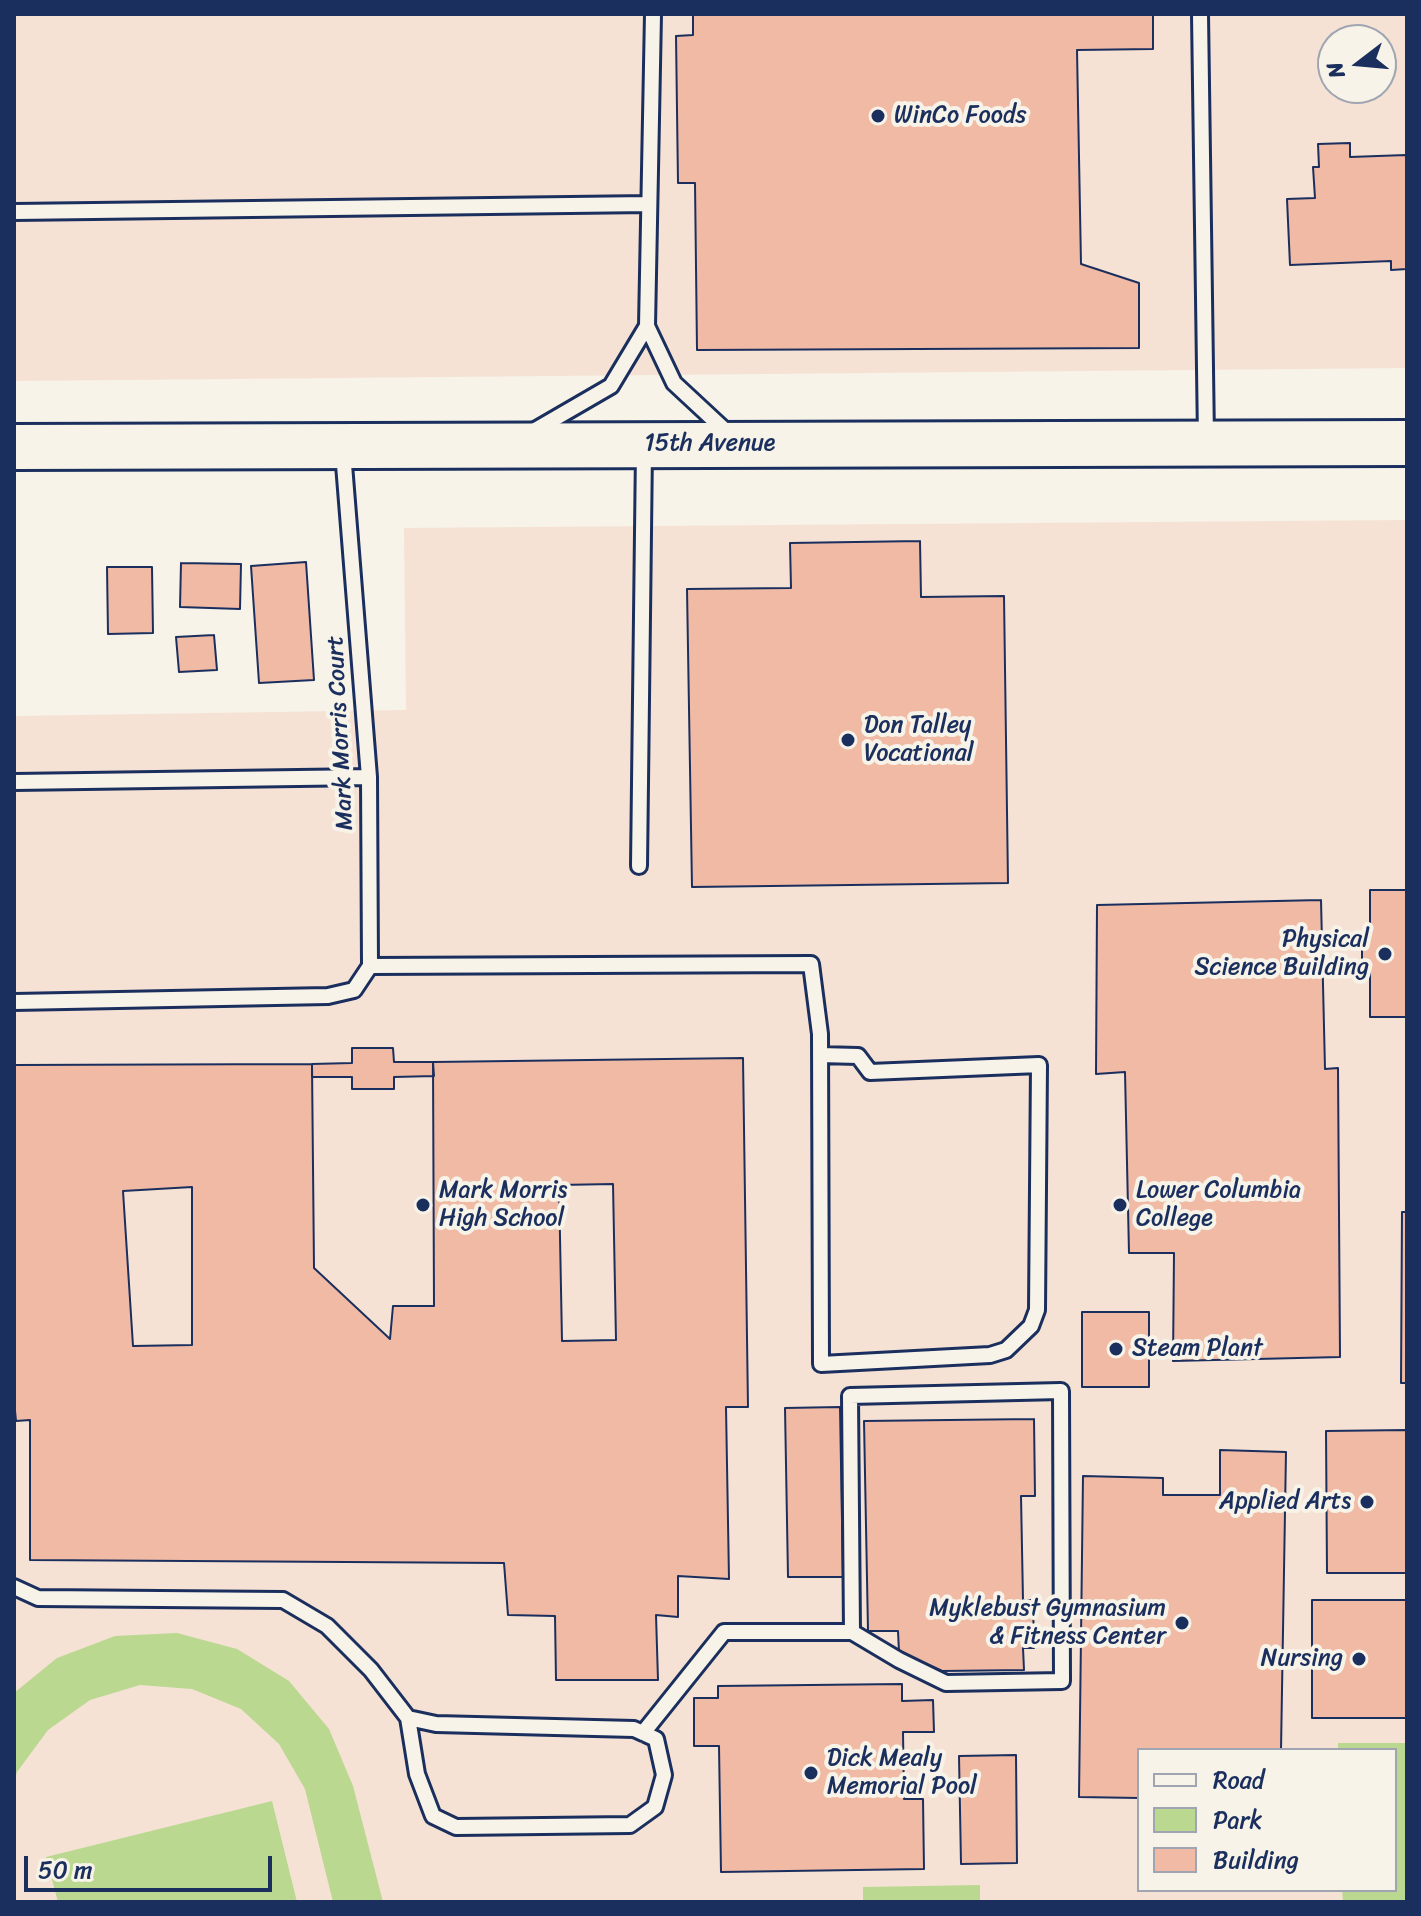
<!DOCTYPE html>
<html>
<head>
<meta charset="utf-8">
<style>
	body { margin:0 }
	#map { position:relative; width:1421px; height:1916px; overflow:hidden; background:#f7f3e8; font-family:Sriracha,sans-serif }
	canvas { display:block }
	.frame { position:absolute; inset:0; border:16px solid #1b2f5e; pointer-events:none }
	.legend { position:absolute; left:1137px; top:1748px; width:260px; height:144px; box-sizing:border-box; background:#f7f3e8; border:2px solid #9fa5b1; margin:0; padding:10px 14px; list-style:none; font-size:24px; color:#1b2f5e }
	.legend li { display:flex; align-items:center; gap:16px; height:40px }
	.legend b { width:40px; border:2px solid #9fa5b1 }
	.north { position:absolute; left:1317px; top:24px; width:80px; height:80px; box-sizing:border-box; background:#f7f3e8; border:2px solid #9fa5b1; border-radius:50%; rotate:254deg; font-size:22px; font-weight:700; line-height:32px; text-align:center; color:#1b2f5e }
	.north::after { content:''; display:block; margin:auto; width:28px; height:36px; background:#1b2f5e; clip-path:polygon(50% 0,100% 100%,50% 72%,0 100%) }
	.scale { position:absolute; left:24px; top:1856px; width:248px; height:36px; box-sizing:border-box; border:4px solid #1b2f5e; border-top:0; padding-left:10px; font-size:24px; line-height:28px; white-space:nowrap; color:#1b2f5e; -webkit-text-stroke:6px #f7f3e8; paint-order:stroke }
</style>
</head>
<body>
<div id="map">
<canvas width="1421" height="1916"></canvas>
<div class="frame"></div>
<ul class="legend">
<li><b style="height:10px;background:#f7f3e8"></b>Road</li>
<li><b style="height:22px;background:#bad890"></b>Park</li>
<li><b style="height:22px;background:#f1baa5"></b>Building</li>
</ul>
<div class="north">N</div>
<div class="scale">50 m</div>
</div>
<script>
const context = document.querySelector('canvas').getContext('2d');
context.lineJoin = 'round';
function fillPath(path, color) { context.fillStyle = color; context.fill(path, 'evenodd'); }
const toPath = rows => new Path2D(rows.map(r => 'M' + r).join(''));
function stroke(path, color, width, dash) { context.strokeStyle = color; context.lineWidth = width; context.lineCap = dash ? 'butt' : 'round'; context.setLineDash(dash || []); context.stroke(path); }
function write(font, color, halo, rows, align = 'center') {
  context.font = font + ' Sriracha,sans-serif'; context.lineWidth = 8; context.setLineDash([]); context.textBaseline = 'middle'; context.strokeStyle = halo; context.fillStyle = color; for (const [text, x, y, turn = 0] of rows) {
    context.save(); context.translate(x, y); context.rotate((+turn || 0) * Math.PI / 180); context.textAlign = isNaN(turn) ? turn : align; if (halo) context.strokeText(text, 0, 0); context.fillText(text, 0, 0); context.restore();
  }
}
const built = toPath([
	[14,14,1407,14,1407,368,14,381],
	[1333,40,1381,40,1381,88,1333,88],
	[1407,520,1407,1902,14,1902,14,716,406,710,404,528],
	[1139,1750,1395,1750,1395,1890,1139,1890]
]);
const green = toPath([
	[177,1633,237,1649,289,1681,329,1729,353,1786,383,1902,333,1902,305,1789,279,1744,241,1709,192,1689,140,1685,90,1700,48,1730,17,1772,14,1782,14,1693,57,1658,115,1636],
	[1338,1743,1407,1743,1407,1902,1343,1902,1342,1890,1395,1890,1395,1750,1338,1750],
	[272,1801,297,1902,58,1902,46,1857],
	[980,1885,980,1902,863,1902,863,1887]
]);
const building = toPath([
	[693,14,1153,14,1153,49,1077,50,1081,264,1139,283,1139,348,697,350,695,183,678,183,676,36,693,35,693,14],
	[1350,143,1350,157,1406,155,1407,269,1391,270,1391,261,1290,265,1287,199,1315,198,1313,167,1319,167,1318,144,1350,143],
	[920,541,921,597,1004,596,1008,883,692,887,687,589,791,588,790,543,920,541],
	[306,562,314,680,259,683,251,566,306,562],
	[181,563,241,564,240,609,180,607,181,563],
	[107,567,152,567,153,633,108,634,107,567],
	[214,635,217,670,179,672,176,637,214,635],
	[1370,890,1407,890,1407,1017,1370,1017,1370,971,1362,971,1362,936,1370,937,1370,890],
	[1321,900,1325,1069,1338,1068,1340,1357,1173,1361,1174,1253,1129,1253,1125,1072,1096,1074,1097,905,1321,900],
	[352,1048,393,1048,394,1062,433,1062,434,1076,394,1077,394,1089,352,1089,352,1077,312,1077,312,1064,352,1063,352,1048],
	[743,1058,748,1407,726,1407,729,1579,678,1576,678,1617,656,1615,658,1680,556,1680,555,1616,508,1615,504,1563,30,1560,30,1420,16,1421,14,1400,14,1065,312,1064,314,1268,390,1339,393,1306,434,1306,433,1062,743,1058],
	[613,1184,616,1340,562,1341,559,1185,613,1184],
	[192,1187,192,1345,133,1346,123,1191,192,1187],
	[1402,1212,1407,1212,1407,1383,1401,1383,1402,1212],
	[1082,1312,1149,1312,1149,1387,1082,1387,1082,1312],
	[840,1407,843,1577,788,1577,785,1408,840,1407],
	[1034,1419,1035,1496,1021,1496,1023,1600,1033,1600,1034,1648,1023,1648,1024,1670,942,1671,899,1652,898,1631,868,1631,864,1421,1034,1419],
	[1407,1430,1407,1573,1327,1573,1326,1431,1407,1430],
	[1220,1450,1286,1452,1281,1750,1139,1750,1139,1798,1079,1797,1083,1476,1163,1478,1163,1495,1220,1495,1220,1450],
	[1312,1600,1407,1600,1407,1718,1312,1718,1312,1600],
	[902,1684,902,1701,933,1700,934,1732,903,1732,904,1799,923,1799,924,1869,721,1872,719,1746,694,1746,694,1698,718,1698,718,1686,902,1684],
	[1016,1755,1017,1863,961,1864,959,1756,1016,1755]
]);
const lane = toPath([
	[653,14,647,326,674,383,730,435],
	[1200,14,1206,439],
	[14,212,649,204],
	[530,433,611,386,647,326],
	[14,782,369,777],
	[639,866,644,449],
	[370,966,811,964,820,1034,821,1364,990,1355,1006,1350,1031,1326,1037,1310,1039,1065,870,1072,858,1056,820,1055],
	[14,1002,328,996,354,990,370,966,369,777,343,452],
	[14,1587,38,1598,283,1600,327,1626,371,1670,408,1718,417,1774,433,1816,456,1827,630,1825,655,1807,664,1775,656,1739,634,1729,436,1724,408,1718],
	[643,1733,724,1632,852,1632,899,1660,946,1683,1062,1681,1061,1391,850,1396,852,1632]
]);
const primary = toPath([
	[14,447,1407,443]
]);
const markers = [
	[878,116,8,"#1b2f5e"],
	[848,740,8,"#1b2f5e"],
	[1385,954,8,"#1b2f5e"],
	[423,1205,8,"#1b2f5e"],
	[1120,1205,8,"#1b2f5e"],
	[1116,1349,8,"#1b2f5e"],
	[1367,1502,8,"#1b2f5e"],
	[1182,1623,8,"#1b2f5e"],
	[1359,1659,8,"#1b2f5e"],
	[811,1773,8,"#1b2f5e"]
];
const poiNames = [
	["WinCo Foods",894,116],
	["Don Talley",864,726],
	["Vocational",864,754],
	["Physical",1369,940,"right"],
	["Science Building",1369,968,"right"],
	["Mark Morris",439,1191],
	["High School",439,1219],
	["Lower Columbia",1136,1191],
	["College",1136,1219],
	["Steam Plant",1132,1349],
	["Applied Arts",1351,1502,"right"],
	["Myklebust Gymnasium",1166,1609,"right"],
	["& Fitness Center",1166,1637,"right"],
	["Nursing",1343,1659,"right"],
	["Dick Mealy",827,1759],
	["Memorial Pool",827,1787]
];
const streetNames = [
	["15th Avenue",710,444],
	["Mark Morris Court",341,733,-93]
];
fillPath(built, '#f5e2d4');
fillPath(green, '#bad890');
fillPath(building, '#f1baa5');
stroke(building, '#1b2f5e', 2);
stroke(lane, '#1b2f5e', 20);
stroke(primary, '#1b2f5e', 50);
stroke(lane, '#f7f3e8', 14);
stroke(primary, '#f7f3e8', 44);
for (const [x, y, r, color] of markers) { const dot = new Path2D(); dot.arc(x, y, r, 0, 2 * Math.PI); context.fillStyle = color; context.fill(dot); stroke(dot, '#f7f3e8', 3); }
write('24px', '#1b2f5e', '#f7f3e8', poiNames, 'left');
write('24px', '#1b2f5e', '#f7f3e8', streetNames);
</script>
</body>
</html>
